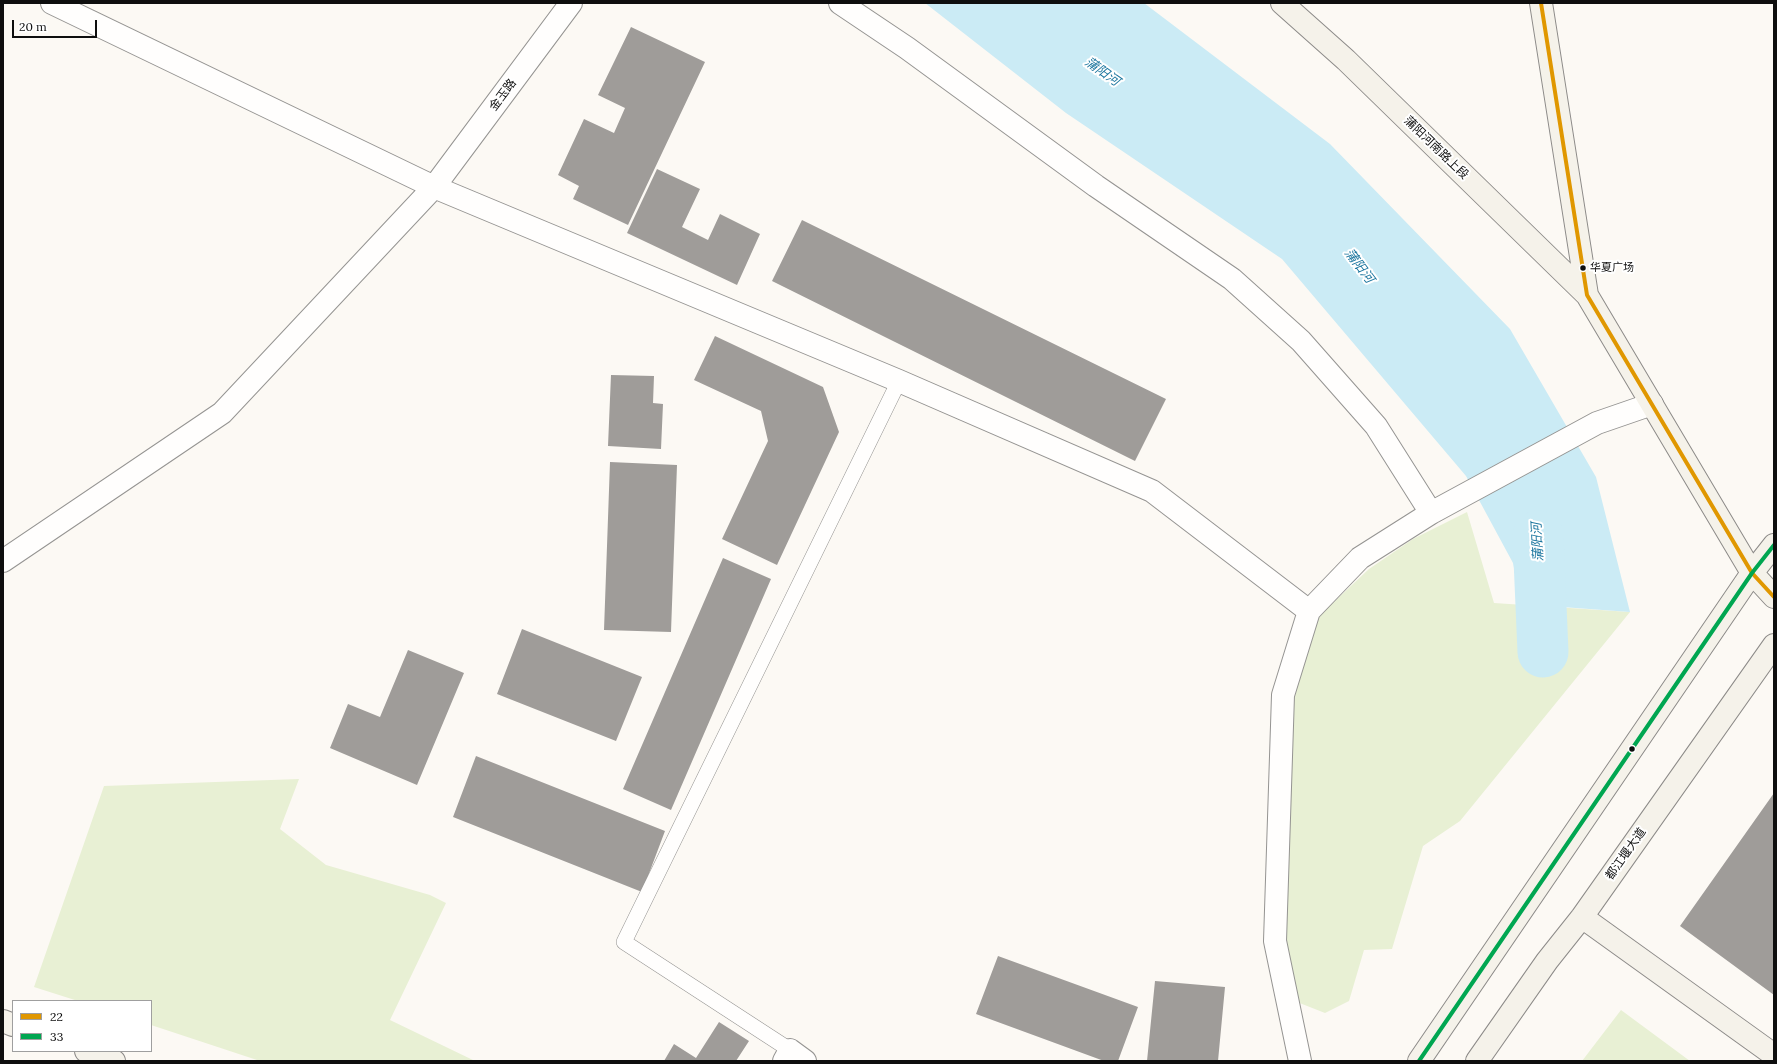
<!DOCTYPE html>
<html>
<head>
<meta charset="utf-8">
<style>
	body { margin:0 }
	#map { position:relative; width:1777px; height:1064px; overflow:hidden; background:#fcf9f4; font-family:Lora,serif }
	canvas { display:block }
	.frame { position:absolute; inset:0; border:4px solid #0e0e0e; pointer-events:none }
	.legend { position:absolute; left:12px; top:1000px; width:140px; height:52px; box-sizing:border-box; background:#fff; border:1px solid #9f9f9f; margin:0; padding:5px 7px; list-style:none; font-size:12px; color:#0e0e0e }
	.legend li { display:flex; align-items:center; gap:8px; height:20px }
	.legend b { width:20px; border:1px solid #9f9f9f }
	.scale { position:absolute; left:12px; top:20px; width:85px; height:18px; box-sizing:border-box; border:2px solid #0e0e0e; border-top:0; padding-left:5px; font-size:12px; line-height:14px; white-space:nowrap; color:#0e0e0e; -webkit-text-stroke:3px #fff; paint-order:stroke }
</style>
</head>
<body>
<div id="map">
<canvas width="1777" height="1064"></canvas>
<div class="frame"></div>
<ul class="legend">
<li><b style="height:5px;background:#e09701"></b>22</li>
<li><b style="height:5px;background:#00a651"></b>33</li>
</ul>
<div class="scale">20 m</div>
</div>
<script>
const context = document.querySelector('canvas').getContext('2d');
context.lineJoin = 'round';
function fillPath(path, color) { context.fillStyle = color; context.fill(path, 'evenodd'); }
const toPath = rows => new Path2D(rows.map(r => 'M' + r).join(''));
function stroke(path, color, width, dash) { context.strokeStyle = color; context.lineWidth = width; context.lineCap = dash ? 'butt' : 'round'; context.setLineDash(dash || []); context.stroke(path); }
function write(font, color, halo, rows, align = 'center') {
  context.font = font + ' Lora,"Noto Sans SC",serif'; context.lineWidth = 4; context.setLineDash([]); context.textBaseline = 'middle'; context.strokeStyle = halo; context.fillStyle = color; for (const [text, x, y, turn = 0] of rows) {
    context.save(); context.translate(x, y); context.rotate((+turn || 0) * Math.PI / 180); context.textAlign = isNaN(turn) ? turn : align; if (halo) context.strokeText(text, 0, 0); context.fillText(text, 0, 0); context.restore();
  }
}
const green = toPath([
	[1467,512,1494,603,1630,612,1460,821,1423,846,1392,949,1364,950,1349,1001,1325,1013,1297,1002,1284,930,1289,695,1320,615,1369,569,1413,539],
	[299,779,280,829,326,865,430,895,446,903,390,1020,475,1061,260,1061,151,1025,151,1001,78,1001,34,987,104,786],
	[1621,1010,1690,1061,1582,1061]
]);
const water = toPath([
	[925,3,1144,3,1330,144,1510,329,1596,477,1630,612,1521,604,1513,563,1466,476,1282,259,1066,113]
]);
const river = toPath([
	[1538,536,1543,652]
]);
const building = toPath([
	[631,27,705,62,628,225,573,199,579,186,558,175,584,119,614,133,625,108,598,95],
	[657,169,700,189,682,227,708,240,720,214,760,234,737,285,627,233],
	[802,220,1166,399,1135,461,772,281],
	[715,336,823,387,839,432,777,565,722,539,768,441,761,411,694,380],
	[611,375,654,376,653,403,663,404,661,449,608,446],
	[610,462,677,465,671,632,604,630],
	[723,558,771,579,671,810,623,789],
	[522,629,642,677,616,741,497,694],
	[408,650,464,673,417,785,330,748,348,704,380,717],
	[476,756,665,831,642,892,453,817],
	[1774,793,1774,995,1680,926],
	[998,956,1138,1007,1118,1061,1104,1061,976,1014],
	[1155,981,1225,987,1218,1061,1147,1061],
	[719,1022,749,1041,736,1061,664,1061,674,1044,696,1058]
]);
const lane = toPath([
	[790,1050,624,942,899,381]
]);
const street = toPath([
	[52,3,434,187,899,381,1152,491,1309,611],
	[840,3,907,48,1096,186,1232,279,1301,341,1376,426,1431,513],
	[3,561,222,413,434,187,571,3],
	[784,1061,790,1050,805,1061],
	[1300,1061,1275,941,1283,695,1309,611,1360,558,1431,513,1597,423,1652,404]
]);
const secondary = toPath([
	[1282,3,1346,60,1587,295],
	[1541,3,1587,295,1752,573,1774,597],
	[1582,917,1774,1055],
	[3,1021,13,1025],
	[86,1051,114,1061],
	[1419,1061,1752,573,1774,545],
	[1477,1061,1547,961,1582,917,1774,645]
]);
const bus1 = toPath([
	[1541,3,1587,295,1752,573,1774,597]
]);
const bus2 = toPath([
	[1419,1061,1752,573,1774,545]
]);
const markers = [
	[1583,268,3.5,"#0e0e0e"],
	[1632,749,3.5,"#0e0e0e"]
];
const busNames = [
	["华夏广场",1590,268]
];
const streetNames = [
	["金玉路",503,95,-53],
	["蒲阳河南路上段",1436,148,44],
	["都江堰大道",1626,854,-55]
];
const waterNames = [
	["蒲阳河",1102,72,35],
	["蒲阳河",1359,266,53],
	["蒲阳河",1538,542,-93]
];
fillPath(green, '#e8f0d4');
fillPath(water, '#cbebf5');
stroke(river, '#cbebf5', 51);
fillPath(building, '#9f9c99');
stroke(lane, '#959492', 16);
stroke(street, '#959492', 24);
stroke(secondary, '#8c8a88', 24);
stroke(lane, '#fffefd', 15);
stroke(street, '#fffefd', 22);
stroke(secondary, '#f5f2ea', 22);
stroke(bus1, '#e09701', 4);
stroke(bus2, '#00a651', 4);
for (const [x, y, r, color] of markers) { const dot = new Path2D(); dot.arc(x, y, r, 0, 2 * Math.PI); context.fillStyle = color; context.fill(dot); stroke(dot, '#fff', 1.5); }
write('11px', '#0e0e0e', '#fff', busNames, 'left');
write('12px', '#0e0e0e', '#fff', streetNames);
write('italic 13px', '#1a759e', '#fff', waterNames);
</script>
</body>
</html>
